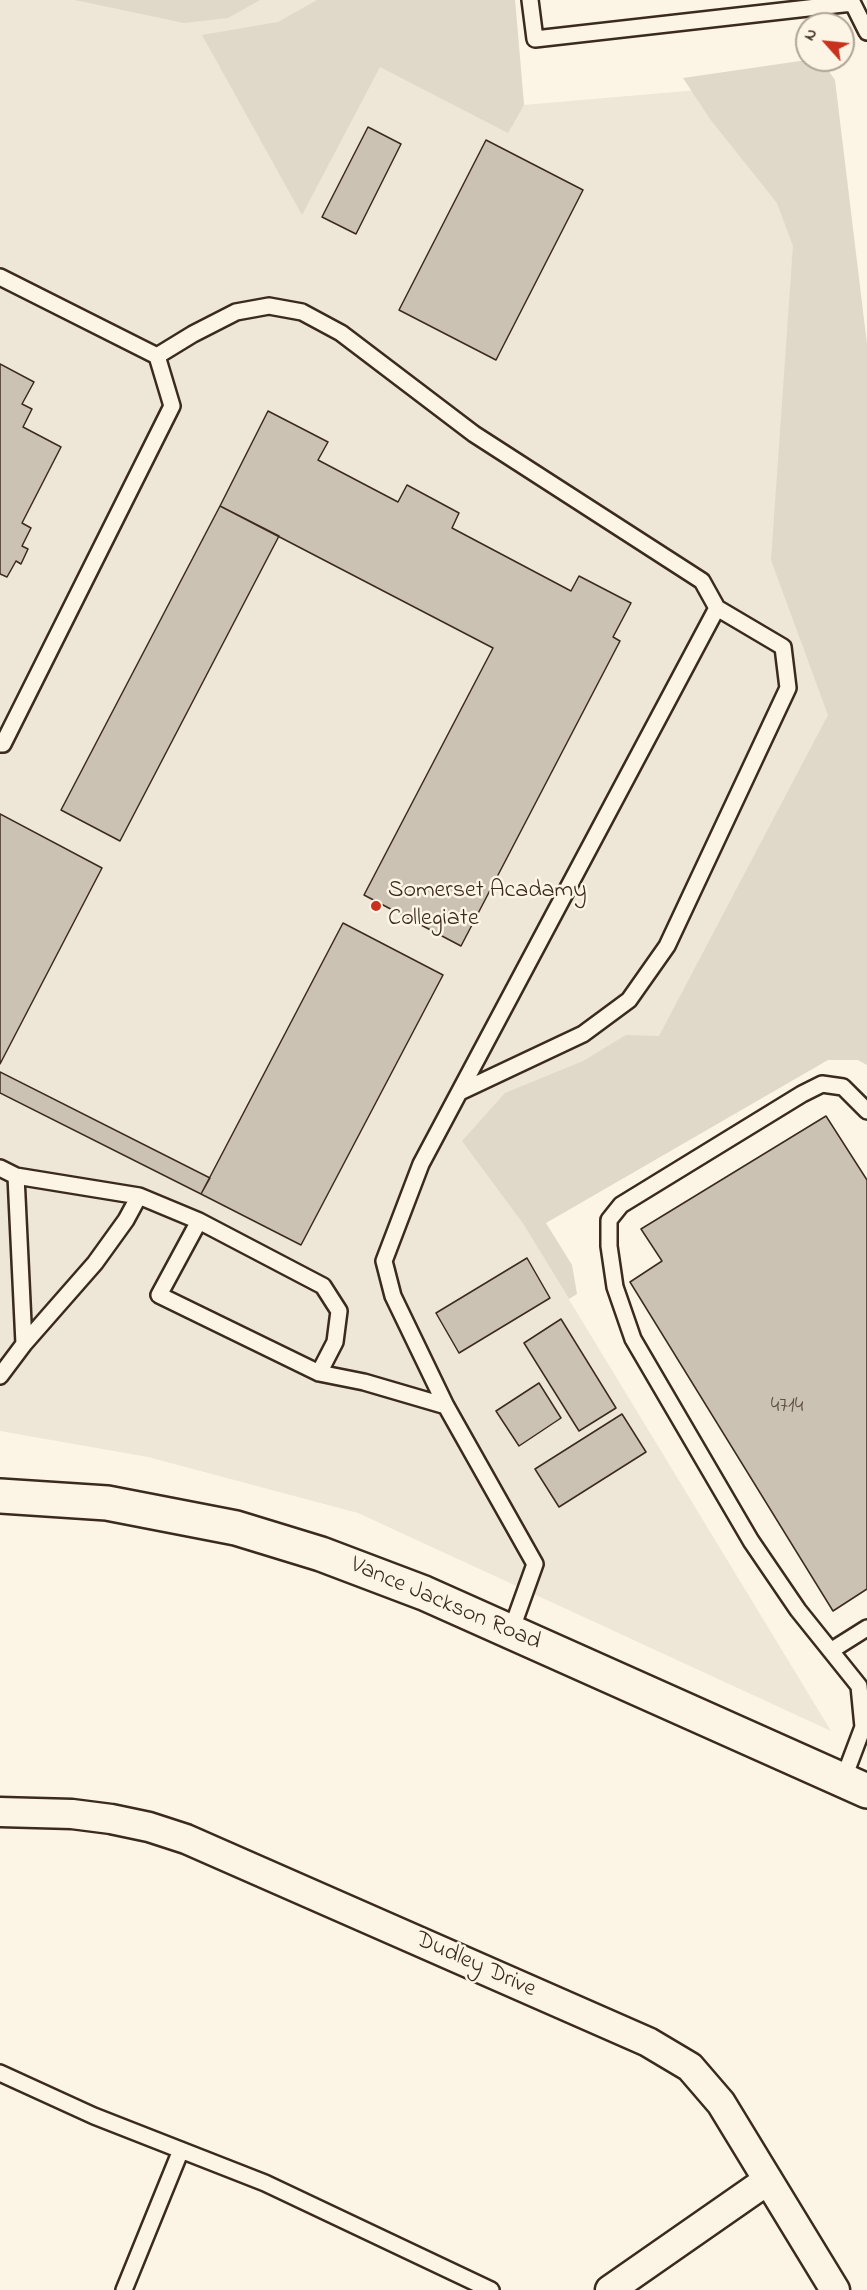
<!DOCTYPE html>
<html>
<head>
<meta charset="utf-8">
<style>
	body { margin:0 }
	#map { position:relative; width:867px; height:2290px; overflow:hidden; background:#fcf5e5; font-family:"Indie Flower",sans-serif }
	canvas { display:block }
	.north { position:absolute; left:795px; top:12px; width:60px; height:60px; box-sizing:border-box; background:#fcf5e5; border:2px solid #afa495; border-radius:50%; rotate:297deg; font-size:16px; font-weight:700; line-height:24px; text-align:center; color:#3b2a1e }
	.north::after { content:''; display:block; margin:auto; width:21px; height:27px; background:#c8321e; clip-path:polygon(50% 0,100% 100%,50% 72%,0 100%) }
</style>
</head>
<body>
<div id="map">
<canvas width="867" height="2290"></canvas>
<div class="north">N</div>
</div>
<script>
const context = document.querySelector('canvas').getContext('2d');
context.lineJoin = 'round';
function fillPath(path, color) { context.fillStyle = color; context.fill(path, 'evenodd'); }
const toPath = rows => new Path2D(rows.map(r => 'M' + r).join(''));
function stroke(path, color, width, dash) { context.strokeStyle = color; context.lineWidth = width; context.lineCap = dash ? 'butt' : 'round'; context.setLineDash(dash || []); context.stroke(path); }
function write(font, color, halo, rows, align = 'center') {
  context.font = font + ' "Indie Flower",sans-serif'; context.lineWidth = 5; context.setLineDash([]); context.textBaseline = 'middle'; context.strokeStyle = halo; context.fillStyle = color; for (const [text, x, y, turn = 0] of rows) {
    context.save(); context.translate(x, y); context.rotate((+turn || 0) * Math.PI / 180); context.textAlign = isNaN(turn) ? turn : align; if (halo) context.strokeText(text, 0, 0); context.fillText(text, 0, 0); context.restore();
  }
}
const built = toPath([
	[0,0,515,0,524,105,790,82,861,679,642,1133,522,1222,831,1731,358,1513,148,1457,0,1431]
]);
const green = toPath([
	[75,0,260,0,228,18,184,23],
	[317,0,515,0,524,105,508,133,380,67,302,215,202,35,278,22],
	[807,60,821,60,835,80,867,344,867,1065,858,1060,828,1060,546,1223,572,1265,577,1294,569,1299,522,1222,462,1141,505,1093,583,1061,626,1035,659,1036,828,715,771,560,793,246,777,203,710,119,683,78]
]);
const building = toPath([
	[368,127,401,144,356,234,322,217,368,127],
	[486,140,583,190,496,360,399,310,486,140],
	[0,364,34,382,22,404,32,409,23,427,61,447,22,523,31,528,22,546,28,549,21,564,16,561,7,577,0,574,0,364],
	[268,411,328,442,318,460,398,502,407,485,459,513,452,528,571,591,579,576,631,603,613,637,620,641,461,946,364,895,493,648,220,506,268,411],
	[220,506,279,536,120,841,61,810,220,506],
	[0,814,102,868,0,1064,0,814],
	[343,923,443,975,301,1245,201,1194,343,923],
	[0,1072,210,1178,201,1194,0,1093,0,1072],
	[826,1116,867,1180,867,1589,833,1611,630,1282,662,1261,641,1229,826,1116],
	[527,1258,550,1298,459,1353,436,1313,527,1258],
	[561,1319,616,1408,579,1431,524,1343,561,1319],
	[539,1383,561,1418,519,1446,496,1411,539,1383],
	[622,1414,646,1452,559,1507,535,1469,622,1414]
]);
const lane = toPath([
	[530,0,535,39,852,3],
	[851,0,867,32],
	[0,277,157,356,193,334,236,312,269,306,302,312,341,333,474,434,702,581,717,608,421,1164,384,1261,393,1296,446,1406,535,1564,511,1631],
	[0,744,3,744,172,406,157,356],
	[460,1092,583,1034,629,1000,667,946,788,688,783,647,717,608],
	[0,1168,16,1176,139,1196],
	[16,1176,24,1344],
	[199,1221,159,1295,319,1373],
	[0,1376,24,1344,95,1263,126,1220,139,1196,199,1221,323,1286,339,1311,335,1342,319,1373,364,1382,446,1406],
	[832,1650,867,1628],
	[843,1780,863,1727,859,1686,798,1610,751,1541,633,1339,615,1287,609,1246,609,1220,621,1205,802,1094,822,1084,843,1087,867,1111],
	[0,2073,94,2116,265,2183,491,2290],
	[124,2290,181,2150]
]);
const street = toPath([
	[0,1812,72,1814,111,1819,149,1827,186,1839,648,2042,690,2067,721,2103,835,2290],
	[610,2290,768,2180]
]);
const secondary = toPath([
	[0,1496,107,1503,236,1528,321,1554,424,1593,867,1791]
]);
const markers = [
	[376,906,6,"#c8321e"]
];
const numberNames = [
	["4714",787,1408]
];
const poiNames = [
	["Somerset Acadamy",388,892],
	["Collegiate",388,920]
];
const streetNames = [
	["Vance Jackson Road",445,1605,23],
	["Dudley Drive",475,1966,24]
];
fillPath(built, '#eee6d6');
fillPath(green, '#e0d8c8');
fillPath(building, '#ccc2b3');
stroke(building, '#3b2a1e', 1.5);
stroke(lane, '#3b2a1e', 20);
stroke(street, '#3b2a1e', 33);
stroke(secondary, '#3b2a1e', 38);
stroke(lane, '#fcf5e5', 15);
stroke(street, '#fcf5e5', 28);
stroke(secondary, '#fcf5e5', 33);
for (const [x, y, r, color] of markers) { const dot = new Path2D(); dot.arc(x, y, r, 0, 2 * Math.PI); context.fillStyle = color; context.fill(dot); stroke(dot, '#fcf5e5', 2); }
write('21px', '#5f5043', null, numberNames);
write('24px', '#3b2a1e', '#fcf5e5', poiNames, 'left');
write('24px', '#3b2a1e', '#fcf5e5', streetNames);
</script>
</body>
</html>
